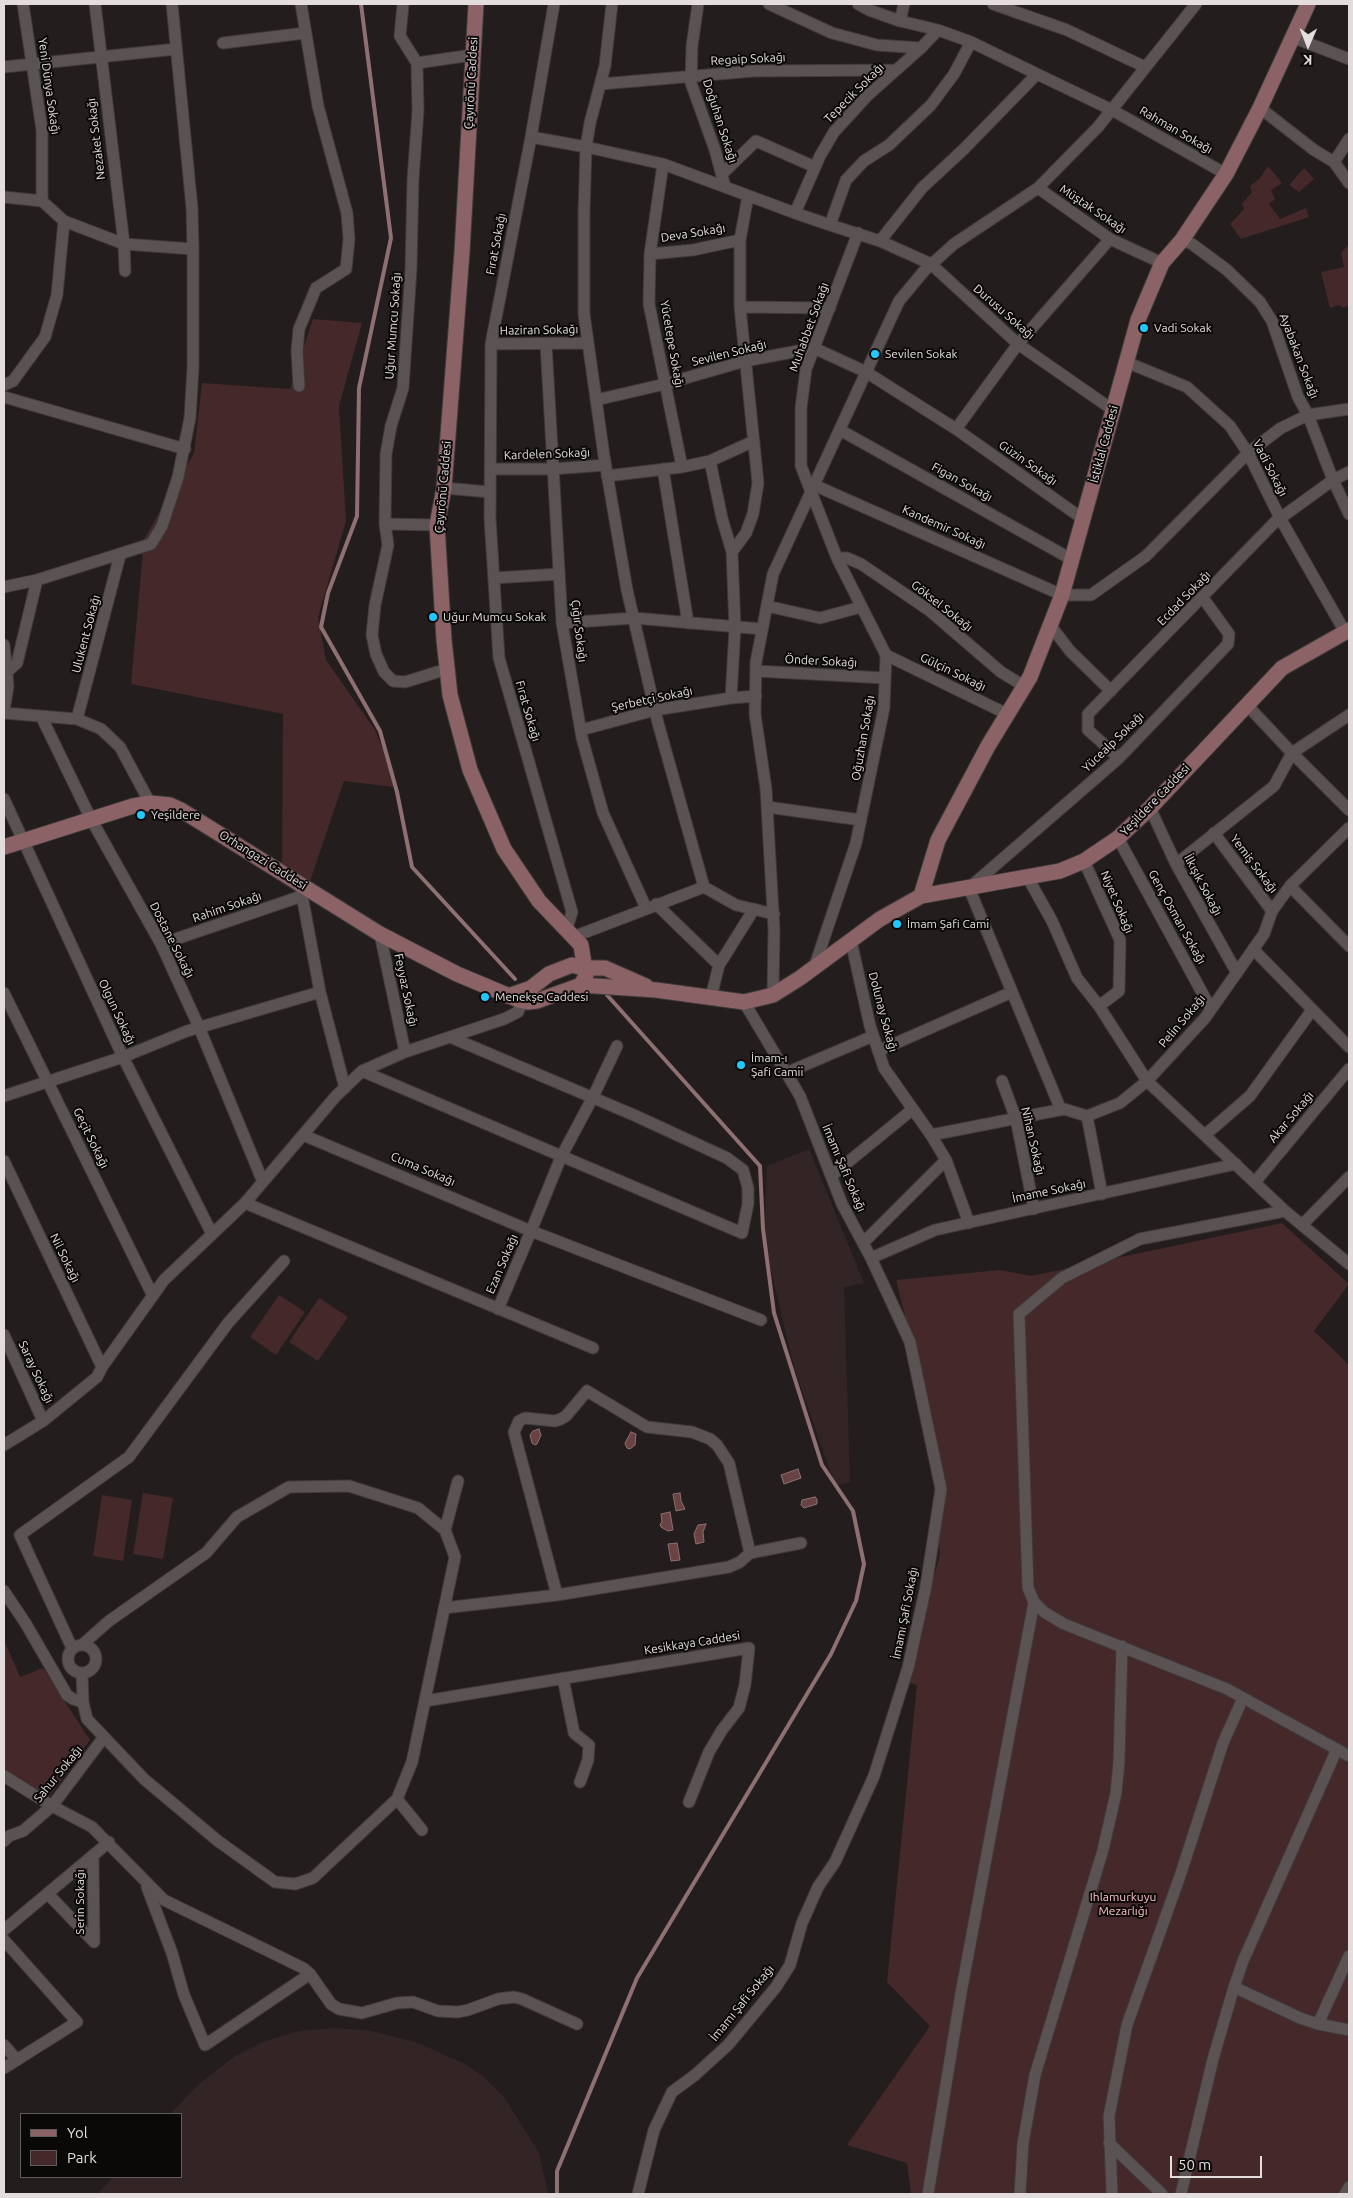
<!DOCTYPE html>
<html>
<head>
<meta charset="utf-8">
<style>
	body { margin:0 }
	#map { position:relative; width:1353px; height:2198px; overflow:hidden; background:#241d1d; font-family:Ubuntu,sans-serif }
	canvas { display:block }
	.frame { position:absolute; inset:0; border:5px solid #e3ddde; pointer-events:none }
	.legend { position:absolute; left:20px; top:2113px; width:162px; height:65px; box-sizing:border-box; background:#0b0808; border:1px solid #615d5e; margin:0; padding:6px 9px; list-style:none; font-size:15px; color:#e3ddde }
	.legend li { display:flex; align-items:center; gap:10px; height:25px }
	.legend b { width:25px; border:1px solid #615d5e }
	.north { position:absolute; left:1283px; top:20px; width:50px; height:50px; -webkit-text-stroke:4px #0b0808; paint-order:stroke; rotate:181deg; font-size:14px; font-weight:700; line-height:20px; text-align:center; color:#e3ddde }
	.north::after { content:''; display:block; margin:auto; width:18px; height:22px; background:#e3ddde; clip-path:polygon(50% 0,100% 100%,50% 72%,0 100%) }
	.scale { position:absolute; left:1170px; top:2156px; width:92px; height:22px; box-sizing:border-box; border:2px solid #e3ddde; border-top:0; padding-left:6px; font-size:15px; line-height:18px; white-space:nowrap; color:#e3ddde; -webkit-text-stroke:4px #0b0808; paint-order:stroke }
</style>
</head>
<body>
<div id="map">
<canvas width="1353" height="2198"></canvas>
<div class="frame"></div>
<ul class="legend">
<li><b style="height:6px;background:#8b6265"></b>Yol</li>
<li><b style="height:14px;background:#44282a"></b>Park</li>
</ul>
<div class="north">K</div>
<div class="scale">50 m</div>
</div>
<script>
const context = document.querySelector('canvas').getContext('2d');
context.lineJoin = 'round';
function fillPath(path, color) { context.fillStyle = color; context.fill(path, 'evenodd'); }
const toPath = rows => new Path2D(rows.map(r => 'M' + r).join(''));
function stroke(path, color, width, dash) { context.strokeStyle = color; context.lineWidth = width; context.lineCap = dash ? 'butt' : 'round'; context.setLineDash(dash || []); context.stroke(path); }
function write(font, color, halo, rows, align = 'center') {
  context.font = font + ' Ubuntu,sans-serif'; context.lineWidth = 4; context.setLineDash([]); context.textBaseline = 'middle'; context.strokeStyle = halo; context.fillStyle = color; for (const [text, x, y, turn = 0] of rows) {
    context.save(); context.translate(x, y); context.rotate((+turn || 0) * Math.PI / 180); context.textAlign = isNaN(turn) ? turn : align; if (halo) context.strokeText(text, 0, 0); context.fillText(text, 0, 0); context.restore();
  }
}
const built = toPath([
	[809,1149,864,1283,844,1287,850,1482,835,1486,794,1367,764,1241,767,1166],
	[335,2028,371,2031,416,2042,465,2064,484,2077,504,2097,539,2153,548,2194,97,2194,113,2177,181,2177,181,2114,170,2114,199,2084,235,2056,265,2041,299,2031]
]);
const green = toPath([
	[1268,166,1282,183,1271,190,1275,199,1269,204,1280,219,1306,208,1309,217,1241,239,1230,224,1244,209,1242,204,1252,192,1250,186,1260,178],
	[1304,168,1314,179,1299,192,1289,185],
	[1349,244,1349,305,1343,308,1339,305,1330,308,1321,272,1344,267,1341,253],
	[313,319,362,323,339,406,346,521,318,617,326,660,375,730,389,763,394,787,344,781,309,884,282,868,283,714,131,684,144,539,194,453,202,383,290,389],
	[1282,1223,1349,1284,1314,1331,1349,1365,1349,2194,911,2194,907,2163,847,2145,930,2026,887,1982,917,1685,906,1682,940,1554,927,1403,896,1280,1000,1270,1031,1276],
	[279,1295,305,1312,276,1355,250,1337],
	[319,1298,348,1317,318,1361,289,1342],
	[143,1493,173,1498,163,1559,133,1554],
	[102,1495,132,1500,123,1561,93,1556],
	[4,1640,20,1677,43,1668,90,1740,49,1797,4,1771]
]);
const water = toPath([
	[539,1429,541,1435,537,1444,535,1445,532,1443,530,1435,533,1431,539,1429],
	[631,1432,636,1434,635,1445,630,1449,627,1448,625,1443,631,1432],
	[798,1469,801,1478,784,1484,781,1475,798,1469],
	[680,1493,681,1501,685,1509,676,1511,673,1494,680,1493],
	[815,1497,817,1499,817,1504,804,1508,801,1505,802,1500,815,1497],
	[670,1512,673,1530,668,1531,661,1527,660,1524,662,1522,661,1514,670,1512],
	[706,1524,703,1532,704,1542,696,1544,694,1534,698,1525,706,1524],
	[677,1543,680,1560,671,1561,668,1544,677,1543]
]);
const stream = toPath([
	[361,4,391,238,359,388,357,516,328,593,321,627,380,731,397,792,412,867,515,979],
	[557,2194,557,2171,637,1978,831,1654,856,1601,864,1564,853,1511,822,1465,774,1313,763,1229,760,1166,607,995]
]);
const street = toPath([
	[23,4,42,130,42,201],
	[95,4,124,244,125,271],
	[403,4,400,36,417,63,418,111,413,179,411,269,403,388,391,426,386,454,385,524,388,545,375,605,372,635,376,654,384,672,393,681,405,682,447,669],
	[554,4,531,137,491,344,490,519,499,658,572,912,566,931],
	[698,4,692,46,691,83,715,150,725,187],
	[769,4,832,33,877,45,921,48,938,30,971,42,954,74,931,105,889,145,864,161,846,180,830,225,880,241,922,188,964,149,1037,74,1112,110,1226,174],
	[858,4,869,10,900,21,938,30],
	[993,4,1067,30,1145,67],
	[900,21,904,4],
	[1292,37,1349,59],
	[971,42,1037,74],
	[223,43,305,33],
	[417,63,472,55],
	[4,67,176,49],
	[601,84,754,71,896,70],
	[1260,108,1314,150,1334,162,1349,183],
	[531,137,586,147,663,164,795,213],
	[1334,162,1349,139],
	[663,164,650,254,649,304,682,467],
	[722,174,756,141,815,167],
	[1038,188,1110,239,1162,263],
	[4,197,42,201,64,221,124,244,193,249],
	[830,225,795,213,820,156,834,132,867,96,921,48],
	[1182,240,1192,244,1227,270,1260,302,1272,321,1298,397,1308,415,1333,480,1349,514],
	[880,241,931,264,1018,344,1113,410],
	[650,254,693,250,740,240],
	[740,307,830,308],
	[491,344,588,343],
	[546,344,562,623,582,738,603,813,646,908],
	[1126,362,1187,387,1230,426,1248,453,1280,518,1345,632],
	[4,385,13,381,45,337,57,295,64,221],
	[299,386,297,351,299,329,316,288,346,269,349,239,347,213,318,106,301,4],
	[4,397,185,449],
	[596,400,665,384,745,361,814,348,866,372,956,429,1018,344,1110,239],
	[956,429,1083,519],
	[840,430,1071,559],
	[710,461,754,441],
	[490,469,553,469,605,465],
	[663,469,688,623],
	[607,476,682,467,710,461,722,518,732,552,746,533,753,514,758,483,740,307,740,240,748,196],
	[814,485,1062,595,1091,595,1146,556,1248,453,1281,428,1308,415,1349,409],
	[444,488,490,492],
	[385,524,437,525],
	[732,552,735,628,731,698,756,696],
	[837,558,847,558,861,564,930,611,1001,672,1024,686],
	[494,578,559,574],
	[4,587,37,580,151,544,162,526,178,477,190,418,193,368,193,249,192,208,172,4],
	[767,606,820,618,861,607],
	[562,623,634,618,762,629],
	[1050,625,1070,651,1111,691],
	[4,645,7,672],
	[886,655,1007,714],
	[756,671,885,678],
	[4,710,8,687,7,672,17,663,37,580],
	[4,713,77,719,101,729,120,747,150,803],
	[1349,715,1292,753,1349,810],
	[42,718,91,819,161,944,199,1027,263,1182],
	[77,719,120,555],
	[581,730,655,710,731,698],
	[1119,758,1088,730,1088,714,1275,522,1333,480,1349,472],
	[4,799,123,1057,212,1234],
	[767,807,861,820],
	[1150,808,1176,864,1237,973],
	[1349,828,1290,886,1272,911,1264,934,1205,1018,1147,1081,1285,1211,1349,1264],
	[1214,833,1272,911],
	[1118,838,1211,1009],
	[1084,861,1120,940,1119,991,1099,1006],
	[1176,864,1274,786,1292,753,1246,704],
	[1290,886,1349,946],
	[704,887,736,905,774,914],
	[301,890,320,992],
	[656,904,719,965,711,997],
	[380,934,405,1052],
	[573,937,704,887,658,723,627,590,604,456,584,314,584,213,586,147,590,123,605,66,612,4],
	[851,941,870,1026,884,1068,931,1135],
	[161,944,302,896],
	[1253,949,1349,1047],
	[719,965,754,909],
	[814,968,856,843,884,708,886,655,837,558,801,466,801,408,806,369,858,233],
	[4,993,153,1296],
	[773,995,774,929,766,789,755,714,756,662,773,574,899,301,924,271,954,244,1038,188,1098,127,1196,4],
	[617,1046,593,1097,561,1157,531,1231,761,1320],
	[878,1051,1012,992],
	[362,1071,742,1233,748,1204,748,1188,743,1170,727,1158,636,1116,450,1037],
	[786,1073,873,1036],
	[1002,1081,1016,1119,1034,1209],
	[4,1096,123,1057,187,1031,320,992,345,1088],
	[1061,1110,969,888,1119,758,1228,644,1229,634,1203,598],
	[1087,1116,1102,1194],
	[303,1135,531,1231,498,1309],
	[1205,1135,1250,1096,1312,1010],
	[946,1160,969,1223],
	[4,1161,102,1367],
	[831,1176,913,1109],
	[1255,1182,1349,1069],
	[245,1203,593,1348],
	[1285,1211,1140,1239,1062,1278,1019,1314,1028,1588,1034,1602,1044,1612,1064,1624,1227,1689,1349,1756],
	[1302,1225,1349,1177],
	[863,1243,946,1160,931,1135,1064,1109,1087,1116,1120,1103,1147,1081,1099,1006,1077,978,1052,921,1028,878],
	[871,1258,935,1230,1236,1164],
	[4,1335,43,1421],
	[4,1445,43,1421,97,1377,102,1367,164,1280,245,1203,336,1096,362,1071,405,1052,504,1019,518,1012,525,995],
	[445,1530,458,1481],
	[4,1591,26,1624,67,1695,73,1699,83,1702],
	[557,1595,514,1432,519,1421,525,1418,555,1421,561,1419,566,1416,587,1391,647,1427,692,1432,710,1439,717,1445,729,1463,750,1553],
	[444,1608,557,1595,729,1567,740,1562,750,1553,801,1543],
	'68 1659a14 14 0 1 1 28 0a14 14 0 1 1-28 0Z',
	[72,1648,20,1535,129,1457,228,1323,284,1261],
	[82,1673,83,1702,87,1719,144,1779,218,1841,275,1882,295,1884,313,1878,397,1799,412,1762,455,1557,445,1530,418,1508,349,1486,289,1487,237,1517,206,1553,109,1621,83,1644],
	[563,1678,574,1733,589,1745,588,1760,580,1782],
	[425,1701,749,1648,745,1685,739,1708,722,1730,709,1752,689,1802],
	[4,1776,52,1806,92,1827,164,1900,303,1968,310,1974,331,2004,339,2009,362,2013,397,2003,413,2002,438,2011,458,2012,468,2010,498,1999,514,1997,522,1999,577,2024],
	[397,1799,422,1830],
	[4,1841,9,1836,23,1831,52,1806,104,1737],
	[147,1887,172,1953,184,1995,205,2045,310,1974],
	[48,1894,94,1942,93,1855],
	[4,1930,109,1842],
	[4,1940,77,2022,4,2068],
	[1234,1987,1300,2018,1318,2024,1349,2030],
	[1318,2024,1349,1956],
	[4,2045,17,2060],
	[1109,2143,1162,2194],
	[638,2194,654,2130,672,2092,695,2075,728,2045,776,1987,790,1965,802,1923,818,1887,835,1862,874,1776,908,1668,926,1586,941,1489,910,1342,871,1258,842,1204,800,1096,744,1002],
	[928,2194,961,1993,1034,1602],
	[1020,2194,1023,2143,1035,2075,1103,1850,1116,1793,1119,1762,1122,1646],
	[1112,2194,1109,2116,1127,2025,1180,1876,1223,1743,1243,1698],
	[1181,2194,1213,2059,1234,1987,1243,1961,1337,1749],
	[1345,2194,1349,2187]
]);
const secondary = toPath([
	[476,4,462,252,444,488,437,525,444,640,450,695,470,770,504,849,539,901,581,945,586,976,581,985],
	[4,847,133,806,150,803,170,805,181,810,380,934,457,974,519,1000,528,1002,537,1001,581,985,656,990,744,1002,773,995,800,978,880,919,921,896,1060,871,1084,861,1118,838,1150,808,1282,668,1349,630],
	[921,896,938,840,988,746,1030,677,1062,595,1138,320,1162,263,1182,240,1226,174,1260,108,1308,4],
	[508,996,531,988,549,974,572,965,583,968,605,968,646,986]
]);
const markers = [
	[1144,328,5,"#20c9fd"],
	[875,354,5,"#20c9fd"],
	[433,617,5,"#20c9fd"],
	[141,815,5,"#20c9fd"],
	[897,924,5,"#20c9fd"],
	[485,997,5,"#20c9fd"],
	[741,1065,5,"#20c9fd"]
];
const streetNames = [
	["Regaip Sokağı",748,59,-3],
	["Çayırönü Caddesi",471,83,-87],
	["Yeni Dünya Sokağı",49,86,82],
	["Tepecik Sokağı",854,93,-45],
	["Doğuhan Sokağı",720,121,72],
	["Rahman Sokağı",1176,130,30],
	["Nezaket Sokağı",96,139,-97],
	["Müştak Sokağı",1093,209,34],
	["Deva Sokağı",693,233,-9],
	["Fırat Sokağı",496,244,-79],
	["Durusu Sokağı",1004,312,41],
	["Uğur Mumcu Sokağı",393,326,-86],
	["Muhabbet Sokağı",809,327,-70],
	["Haziran Sokağı",539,330,-1],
	["Yücetepe Sokağı",672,344,80],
	["Sevilen Sokağı",729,353,-14],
	["Ayabakan Sokağı",1299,356,69],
	["İstiklal Caddesi",1104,444,-75],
	["Kardelen Sokağı",547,454,-2],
	["Güzin Sokağı",1028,463,35],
	["Vadi Sokağı",1270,468,63],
	["Figan Sokağı",962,482,29],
	["Çayırönü Caddesi",443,487,-85],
	["Kandemir Sokağı",944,527,24],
	["Ecdad Sokağı",1184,598,-46],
	["Göksel Sokağı",942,606,38],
	["Çığır Sokağı",579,631,83],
	["Ulukent Sokağı",86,634,-75],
	["Önder Sokağı",821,661,3],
	["Gülçin Sokağı",953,672,26],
	["Şerbetçi Sokağı",652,699,-12],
	["Fırat Sokağı",528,711,74],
	["Oğuzhan Sokağı",863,738,-80],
	["Yücealp Sokağı",1113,742,-44],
	["Yeşildere Caddesi",1155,800,-46],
	["Orhangazi Caddesi",263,860,32],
	["Yemiş Sokağı",1254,864,53],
	["İlkışık Sokağı",1203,885,62],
	["Niyet Sokağı",1117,902,67],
	["Rahim Sokağı",227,907,-19],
	["Genç Osman Sokağı",1177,917,61],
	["Dostane Sokağı",172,940,63],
	["Feyyaz Sokağı",406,990,78],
	["Olgun Sokağı",117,1012,65],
	["Dolunay Sokağı",883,1012,75],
	["Pelin Sokağı",1182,1021,-50],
	["Akar Sokağı",1291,1117,-50],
	["Geçit Sokağı",91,1138,64],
	["Nihan Sokağı",1033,1141,77],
	["İmamı Şafi Sokağı",844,1168,67],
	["Cuma Sokağı",423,1169,23],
	["İmame Sokağı",1049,1191,-12],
	["Nil Sokağı",65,1258,64],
	["Ezan Sokağı",502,1264,-67],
	["Saray Sokağı",36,1372,65],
	["İmamı Şafi Sokağı",905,1613,-79],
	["Kesikkaya Caddesi",692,1643,-9],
	["Sahur Sokağı",58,1774,-51],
	["Serin Sokağı",80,1902,-90],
	["İmamı Şafi Sokağı",742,2003,-51]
];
const poiNames = [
	["Vadi Sokak",1154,328],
	["Sevilen Sokak",885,354],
	["Uğur Mumcu Sokak",443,617],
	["Yeşildere",151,815],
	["İmam Şafi Cami",907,924],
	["Menekşe Caddesi",495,997],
	["İmam-ı",751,1058],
	["Şafi Camii",751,1072]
];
const parkNames = [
	["Ihlamurkuyu",1123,1897],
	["Mezarlığı",1123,1911]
];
fillPath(built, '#332526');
fillPath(green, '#44282a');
fillPath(water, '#694244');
stroke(water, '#8e7072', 1);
stroke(stream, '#8e7072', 4);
stroke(street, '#403a3b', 13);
stroke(secondary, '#403a3b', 17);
stroke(street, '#5b5253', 11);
stroke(secondary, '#8b6265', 15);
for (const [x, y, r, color] of markers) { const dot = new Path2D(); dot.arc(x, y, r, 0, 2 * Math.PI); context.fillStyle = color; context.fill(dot); stroke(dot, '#0b0808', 2); }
write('12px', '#e3ddde', '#0b0808', streetNames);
write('12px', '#e3ddde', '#0b0808', poiNames, 'left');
write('12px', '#fbc0c3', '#0b0808', parkNames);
</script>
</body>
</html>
